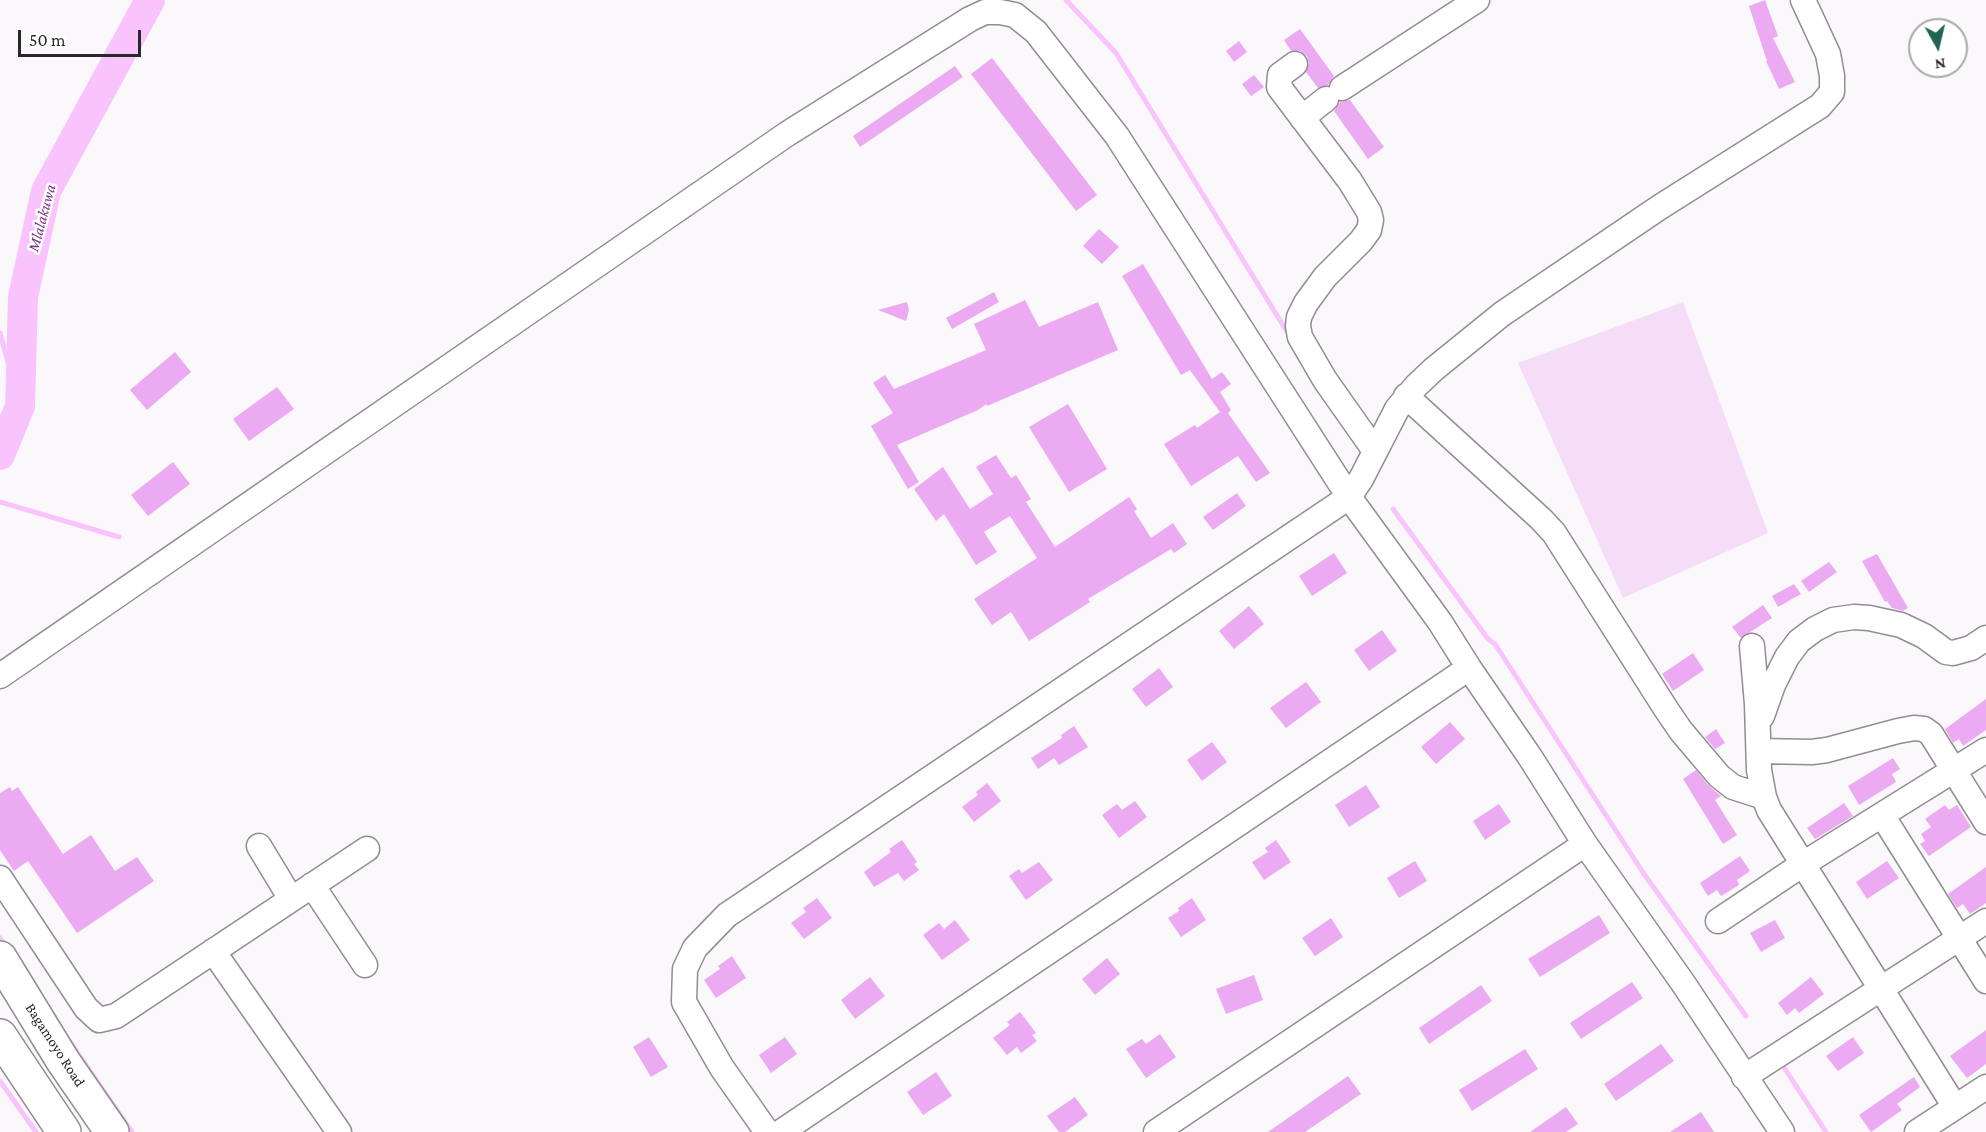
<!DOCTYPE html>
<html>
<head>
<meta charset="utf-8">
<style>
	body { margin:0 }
	#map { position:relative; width:1986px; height:1132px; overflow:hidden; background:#fbf8fb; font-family:"Crimson Pro",serif }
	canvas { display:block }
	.north { position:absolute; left:1908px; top:18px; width:60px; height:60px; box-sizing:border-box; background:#fff; border:2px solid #a9a9a9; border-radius:50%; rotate:172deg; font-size:16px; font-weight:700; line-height:24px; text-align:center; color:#292829 }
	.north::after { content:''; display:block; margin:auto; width:21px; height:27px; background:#226454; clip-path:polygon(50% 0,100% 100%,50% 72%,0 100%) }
	.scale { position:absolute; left:18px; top:30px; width:123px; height:27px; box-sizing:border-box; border:3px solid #292829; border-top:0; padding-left:8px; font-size:18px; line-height:21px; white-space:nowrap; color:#292829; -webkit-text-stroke:4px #fff; paint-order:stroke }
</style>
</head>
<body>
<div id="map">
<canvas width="1986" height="1132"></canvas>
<div class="north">N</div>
<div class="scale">50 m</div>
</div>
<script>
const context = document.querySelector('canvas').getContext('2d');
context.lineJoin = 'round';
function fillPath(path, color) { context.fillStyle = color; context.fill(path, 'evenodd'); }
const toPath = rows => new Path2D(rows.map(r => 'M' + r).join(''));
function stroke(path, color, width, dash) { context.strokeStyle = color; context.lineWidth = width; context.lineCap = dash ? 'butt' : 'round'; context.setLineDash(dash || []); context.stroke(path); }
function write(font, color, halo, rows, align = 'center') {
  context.font = font + ' "Crimson Pro",serif'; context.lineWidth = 5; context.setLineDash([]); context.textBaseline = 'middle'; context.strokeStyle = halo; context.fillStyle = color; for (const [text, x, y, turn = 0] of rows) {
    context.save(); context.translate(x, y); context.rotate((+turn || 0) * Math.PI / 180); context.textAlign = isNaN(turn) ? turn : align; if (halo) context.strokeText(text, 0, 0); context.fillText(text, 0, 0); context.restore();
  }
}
const green = toPath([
	[1683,302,1768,533,1623,598,1518,363]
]);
const stream = toPath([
	[1066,0,1116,53,1289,335],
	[0,333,20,406],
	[0,502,119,537],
	[1393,509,1488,639,1495,644,1644,874,1746,1016],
	[0,938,6,947],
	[70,1042,132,1132],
	[1785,1069,1826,1132],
	[0,1081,36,1132]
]);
const river = toPath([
	[0,455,20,406,23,297,46,191,150,0]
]);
const building = toPath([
	[1765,0,1778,36,1773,38,1795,82,1779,89,1766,61,1767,61,1749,6],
	[1300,29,1334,76,1328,85,1318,88,1306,72,1309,63,1307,56,1300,51,1291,51,1284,40],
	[1239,41,1247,52,1234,62,1226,51],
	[992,58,1097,195,1076,211,971,74],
	[955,66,963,77,860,147,853,136],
	[1254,75,1264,87,1251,96,1242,84],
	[1350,100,1384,147,1368,159,1334,111,1340,102],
	[1099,229,1119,247,1102,264,1083,246],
	[1143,264,1212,379,1222,372,1231,384,1220,392,1231,410,1228,413,1270,473,1256,482,1238,456,1191,486,1164,444,1195,425,1197,428,1220,412,1190,370,1181,375,1122,276],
	[994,292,999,302,952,329,946,318],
	[1025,300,1039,327,1098,302,1118,350,987,406,986,404,978,410,897,445,919,482,908,489,871,426,893,413,873,383,885,375,894,389,986,350,974,324],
	[907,302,909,310,906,321,878,310],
	[175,352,191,372,147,410,130,390],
	[277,387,294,409,249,441,233,419],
	[1068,404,1107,469,1069,492,1029,427],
	[996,455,1011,478,1016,475,1031,499,1026,502,1055,547,1129,497,1137,509,1134,511,1151,538,1173,523,1187,544,1174,553,1171,549,1088,599,1090,602,1029,641,1011,612,992,625,974,599,1037,558,1010,516,984,532,997,552,976,565,944,514,936,521,914,489,943,467,970,509,993,494,976,467],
	[173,462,190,484,148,516,131,495],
	[1237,493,1246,506,1213,530,1203,517],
	[1334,553,1347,573,1312,596,1299,576],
	[1877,554,1908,608,1903,611,1892,608,1887,601,1885,602,1862,561],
	[1829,562,1837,572,1809,592,1801,581],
	[1794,584,1801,594,1778,607,1772,596],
	[1763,605,1772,618,1741,638,1732,627],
	[1249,606,1264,624,1234,649,1219,631],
	[1382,630,1397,651,1369,671,1354,650],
	[1693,653,1704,670,1673,691,1662,674],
	[1159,668,1173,687,1146,707,1132,689],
	[1306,682,1321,702,1286,728,1270,708],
	[1986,699,1986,730,1963,746,1959,739,1953,743,1945,729],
	[1450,722,1465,739,1436,764,1421,747],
	[1074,726,1088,747,1059,765,1054,758,1038,769,1031,758,1062,738,1061,735],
	[1716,729,1725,743,1715,749,1705,737],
	[1212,742,1227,762,1202,781,1187,760],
	[1893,758,1900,769,1892,774,1896,782,1859,805,1848,786],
	[1696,770,1708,785,1721,796,1715,800,1737,835,1723,844,1683,779],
	[987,783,1001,801,974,822,962,807,978,795,976,792],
	[1366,785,1380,807,1349,827,1335,805],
	[10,787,12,791,18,787,63,854,91,835,115,871,137,857,154,881,77,933,28,861,14,871,0,850,0,793],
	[1135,801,1147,817,1119,838,1102,815,1117,804,1122,810],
	[1844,803,1853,816,1815,839,1807,828],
	[1499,804,1511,822,1485,840,1473,821],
	[1945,805,1949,810,1957,805,1971,827,1929,856,1920,844,1925,841,1921,834,1931,827,1925,819],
	[902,840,917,862,914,864,919,870,904,881,898,873,874,887,864,872,891,852,889,849],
	[1276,840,1291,862,1264,880,1252,862,1268,852,1265,848],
	[1740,856,1750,871,1737,880,1739,885,1721,896,1717,890,1708,896,1700,883],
	[1415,861,1427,881,1399,898,1387,878],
	[1887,861,1899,878,1867,899,1856,882],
	[1039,862,1053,880,1026,900,1009,876,1019,869,1022,873],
	[1986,867,1986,903,1970,914,1963,904,1957,908,1948,894],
	[817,898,832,918,804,939,791,923,806,912,803,908],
	[1192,898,1206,920,1181,937,1168,918,1179,911,1178,908],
	[1599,915,1610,933,1540,977,1528,959],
	[1331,918,1343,937,1315,956,1302,938],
	[955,920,970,940,942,960,923,935,939,923,944,929],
	[1775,920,1785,938,1761,952,1750,933],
	[732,956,746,978,716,998,704,980,720,969,718,966],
	[1107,958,1120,974,1095,995,1082,979],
	[1254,975,1263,1000,1226,1014,1216,989],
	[870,977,885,996,855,1019,841,1000],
	[1811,977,1824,994,1799,1013,1795,1008,1787,1015,1778,1003],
	[1632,982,1643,998,1581,1039,1570,1023],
	[1481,985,1492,1001,1429,1044,1419,1028],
	[1020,1012,1036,1033,1032,1035,1037,1041,1021,1053,1017,1047,1007,1055,993,1038,1010,1025,1007,1022],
	[1986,1030,1986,1064,1967,1078,1950,1056],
	[1160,1034,1176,1057,1146,1078,1126,1049,1142,1039,1146,1044],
	[649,1037,668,1067,651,1077,633,1047],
	[785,1037,797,1054,771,1073,759,1055],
	[1853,1037,1864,1053,1838,1071,1826,1056],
	[1661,1044,1674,1061,1616,1101,1604,1084],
	[1525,1049,1538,1069,1472,1111,1459,1090],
	[936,1072,952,1096,923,1115,907,1092],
	[1348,1076,1361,1094,1305,1132,1268,1132],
	[1914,1077,1920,1087,1897,1104,1902,1110,1871,1132,1859,1115],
	[1075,1097,1088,1115,1065,1132,1059,1132,1047,1116],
	[1566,1107,1578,1124,1566,1132,1530,1132],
	[1701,1112,1714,1132,1670,1132]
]);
const minor = toPath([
	[1295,64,1280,75,1279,87,1350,181,1369,212,1371,220,1369,230,1361,241,1325,277,1306,303,1299,317,1298,326,1300,337,1325,380,1375,451],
	[1342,88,1477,0],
	[1302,118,1326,99],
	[1406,396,1541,519,1554,533,1666,709,1681,731,1719,776,1733,787,1764,797],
	[1752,646,1757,704,1759,770,1764,797,1769,810,1955,1107],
	[0,676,787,134,970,19,985,12,1000,12,1015,15,1036,32,1117,136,1349,497,1440,622,1469,668,1530,757,1585,844,1683,983,1782,1132],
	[1762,716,1773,685,1787,657,1799,641,1815,629,1833,620,1854,617,1869,618,1901,625,1924,636,1946,652,1953,653,1971,648,1986,638],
	[1759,751,1812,752,1827,750,1898,731,1914,728,1924,729,1931,734,1986,822],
	[1882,815,1986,981],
	[259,846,291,899],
	[0,878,86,1008,99,1020,116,1016,367,849],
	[312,885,365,965],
	[1718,921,1803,864,1986,750],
	[213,951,339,1132],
	[1744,1077,1986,921],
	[767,1132,722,1068,684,1002,685,969,695,948,727,915,1349,497,1361,479,1397,409,1416,386,1434,369,1502,314,1660,207,1820,106,1832,92,1832,76,1828,54,1803,0],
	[781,1132,1469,668],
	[1156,1132,1585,844],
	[1917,1132,1986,1087]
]);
const highway = toPath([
	[0,958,63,1061,112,1132],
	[0,1036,64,1132]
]);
const streetNames = [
	["Bagamoyo Road",55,1045,57]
];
const waterNames = [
	["Mlalakuwa",42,218,-75]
];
fillPath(green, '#f5ddf8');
stroke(stream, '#f9c4fe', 5);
stroke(river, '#f9c4fe', 30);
fillPath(building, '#ebaaf2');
stroke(minor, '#918e91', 27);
stroke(highway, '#918e91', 36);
stroke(minor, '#fff', 24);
stroke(highway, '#fff', 33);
write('15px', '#292829', '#fff', streetNames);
write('italic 16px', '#7c3185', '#fff', waterNames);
</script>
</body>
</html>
